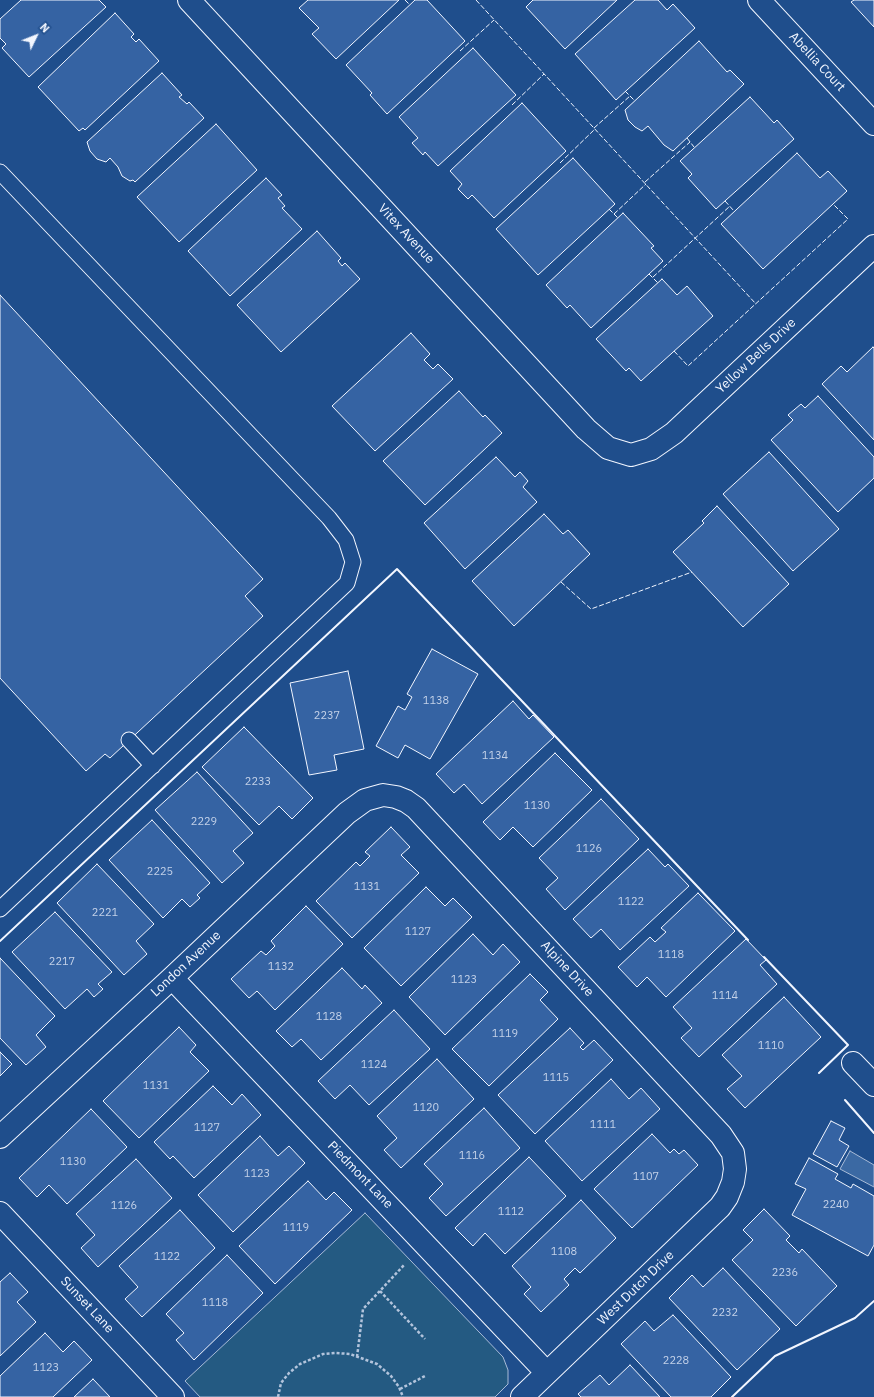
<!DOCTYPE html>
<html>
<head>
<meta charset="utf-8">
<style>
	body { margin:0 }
	#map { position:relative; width:874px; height:1397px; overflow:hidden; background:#1f4e8c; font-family:"IBM Plex Sans",sans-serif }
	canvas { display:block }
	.north { position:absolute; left:16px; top:16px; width:40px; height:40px; -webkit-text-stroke:3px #1f4e8c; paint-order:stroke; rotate:47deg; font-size:11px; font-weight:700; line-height:16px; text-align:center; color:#f2f6ff }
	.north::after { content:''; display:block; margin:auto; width:14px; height:18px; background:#f2f6ff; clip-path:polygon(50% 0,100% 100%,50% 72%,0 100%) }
</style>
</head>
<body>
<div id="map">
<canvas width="874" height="1397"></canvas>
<div class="north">N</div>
</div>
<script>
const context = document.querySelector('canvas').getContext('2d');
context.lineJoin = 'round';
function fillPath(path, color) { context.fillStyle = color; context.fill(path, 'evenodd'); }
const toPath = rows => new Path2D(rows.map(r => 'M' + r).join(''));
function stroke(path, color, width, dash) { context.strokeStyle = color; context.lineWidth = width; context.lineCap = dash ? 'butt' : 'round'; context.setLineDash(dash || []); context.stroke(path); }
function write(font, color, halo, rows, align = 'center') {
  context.font = font + ' "IBM Plex Sans",sans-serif'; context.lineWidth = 3; context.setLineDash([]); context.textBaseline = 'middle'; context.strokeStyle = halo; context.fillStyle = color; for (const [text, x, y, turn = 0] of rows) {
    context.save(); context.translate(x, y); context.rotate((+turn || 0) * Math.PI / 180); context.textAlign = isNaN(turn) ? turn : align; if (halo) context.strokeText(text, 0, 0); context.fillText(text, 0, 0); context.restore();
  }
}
const green = toPath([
	[365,1213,503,1357,508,1370,508,1384,495,1397,200,1397,185,1381,365,1213]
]);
const water = toPath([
	[850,1151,874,1165,874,1187,840,1169,850,1151]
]);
const building = toPath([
	[21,0,99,0,106,7,29,77,2,48,6,44,0,38,0,19,21,0],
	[308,0,399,0,336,59,312,34,319,28,299,8,308,0],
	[415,0,427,0,465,41,387,114,370,95,372,93,346,65,415,0],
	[533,0,617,0,565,49,526,7,533,0],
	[635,0,658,0,667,10,673,4,695,28,616,100,575,54,635,0],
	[854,0,874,0,874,27,851,2,854,0],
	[115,13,134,34,131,37,136,42,139,39,159,61,85,130,83,128,79,131,38,87,115,13],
	[699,41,727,72,730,70,744,84,673,151,664,145,648,126,642,131,635,127,628,120,625,110,699,41],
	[473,48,516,95,438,166,425,152,423,155,412,143,418,138,399,117,473,48],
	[162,73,182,95,179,97,187,104,189,102,204,118,135,182,133,180,130,181,122,176,118,167,110,158,106,162,97,159,90,151,87,142,162,73],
	[750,97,774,123,777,120,794,139,716,209,688,178,692,174,680,161,750,97],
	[522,103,566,151,494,218,472,195,468,199,458,189,462,184,450,171,522,103],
	[216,124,257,170,179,242,137,197,216,124],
	[797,153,820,178,828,171,847,191,763,269,721,224,797,153],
	[573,158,615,204,538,275,496,229,573,158],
	[266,178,282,195,278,198,285,206,282,208,302,229,230,296,188,251,266,178],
	[623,213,654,246,651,248,663,261,591,328,570,305,567,308,546,285,623,213],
	[317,231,341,258,338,261,342,266,345,263,360,279,281,352,237,305,317,231],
	[662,279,677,295,687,286,713,316,641,381,629,368,626,371,596,339,662,279],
	[0,295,263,579,245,596,263,616,110,758,105,754,86,771,0,678,0,295],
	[411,333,430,354,424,360,433,369,438,364,453,379,375,451,332,406,411,333],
	[873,347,874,348,874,440,822,384,841,366,847,372,873,347],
	[459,391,483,417,485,415,502,433,425,505,383,461,459,391],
	[818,396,874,457,874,478,838,512,771,440,793,420,788,415,801,404,805,408,818,396],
	[769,452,839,529,793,571,723,494,769,452],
	[496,457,515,477,520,472,528,481,523,487,537,502,465,569,424,523,496,457],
	[717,506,789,584,743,627,673,552,704,523,702,521,717,506],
	[544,514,563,534,568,530,590,554,514,626,472,581,544,514],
	[432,649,478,674,430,759,405,745,398,758,376,746,398,706,405,710,412,697,407,694,432,649],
	[348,671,364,749,334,755,337,770,309,775,290,683,348,671],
	[513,701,529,719,533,715,554,737,482,804,464,784,454,793,436,774,513,701],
	[244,727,313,798,292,819,279,806,259,825,202,767,244,727],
	[555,753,592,790,533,847,513,827,500,840,483,822,555,753],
	[197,772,253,833,233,851,244,863,222,883,155,810,197,772],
	[601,799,639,839,565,910,546,889,558,878,539,858,601,799],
	[152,820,210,883,197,895,200,898,190,907,182,899,163,918,109,860,152,820],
	[391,827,410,847,401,855,419,873,352,938,316,901,356,862,360,866,370,856,365,852,391,827],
	[648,849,665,867,668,864,689,886,620,950,601,929,591,938,573,919,648,849],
	[97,864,154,924,136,941,147,954,124,975,57,903,97,864],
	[426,887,445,906,453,898,472,917,401,986,364,948,426,887],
	[698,893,735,931,666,997,647,977,637,987,618,967,650,937,655,942,666,932,661,928,698,893],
	[306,906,343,944,275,1010,257,991,249,998,231,979,261,951,266,955,275,946,271,941,306,906],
	[55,912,112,972,98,984,103,989,94,997,87,989,65,1009,12,952,55,912],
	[473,934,493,955,503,944,520,962,445,1035,409,997,473,934],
	[746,939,766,960,760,965,777,984,699,1057,681,1038,692,1028,673,1007,746,939],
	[0,958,55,1016,36,1035,46,1047,26,1065,0,1038,0,958],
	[342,968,362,989,365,985,382,1003,321,1060,301,1039,292,1047,276,1031,342,968],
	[530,974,548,992,540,1000,558,1019,489,1086,452,1049,530,974],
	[784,997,821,1037,745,1108,727,1089,742,1076,722,1055,784,997],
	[394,1010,430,1049,369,1105,350,1085,335,1099,318,1081,394,1010],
	[179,1027,196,1045,190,1052,209,1071,139,1138,103,1101,179,1027],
	[570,1028,584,1043,580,1047,583,1050,594,1040,613,1060,535,1134,498,1095,570,1028],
	[0,1052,12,1064,0,1076,0,1052],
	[437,1059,474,1099,401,1168,384,1150,397,1138,377,1116,437,1059],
	[611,1079,629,1099,641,1088,660,1109,582,1181,545,1141,611,1079],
	[213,1086,232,1105,242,1094,261,1115,194,1178,173,1156,170,1159,154,1142,213,1086],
	[484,1108,520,1148,446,1216,429,1198,443,1184,424,1164,484,1108],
	[91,1109,127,1147,67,1204,49,1185,37,1197,19,1178,91,1109],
	[831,1121,845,1128,839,1140,849,1146,837,1167,813,1154,831,1121],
	[652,1134,670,1153,674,1149,679,1154,684,1150,698,1165,632,1228,594,1189,652,1134],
	[260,1136,278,1156,289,1146,305,1163,233,1232,198,1195,260,1136],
	[529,1157,566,1196,505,1254,485,1233,473,1246,455,1228,529,1157],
	[809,1158,838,1174,835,1179,851,1188,853,1184,874,1196,874,1245,868,1256,792,1215,806,1189,795,1184,809,1158],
	[136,1159,172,1198,98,1267,81,1248,95,1235,76,1214,136,1159],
	[308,1181,326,1200,334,1192,352,1210,275,1284,239,1246,308,1181],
	[581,1200,616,1238,580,1273,575,1268,564,1279,569,1285,541,1312,524,1294,531,1287,512,1266,581,1200],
	[764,1209,790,1236,786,1240,799,1253,802,1249,837,1286,796,1326,732,1260,753,1240,743,1230,764,1209],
	[180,1210,215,1248,142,1317,125,1299,138,1287,119,1266,180,1210],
	[227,1255,263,1293,194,1360,176,1340,184,1333,166,1314,227,1255],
	[723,1268,780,1329,737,1370,669,1298,692,1275,703,1287,723,1268],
	[10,1273,28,1292,17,1302,36,1322,0,1356,0,1282,10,1273],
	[673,1315,731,1377,711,1397,671,1397,621,1344,645,1321,654,1331,673,1315],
	[45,1333,63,1352,74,1341,92,1360,53,1397,0,1397,0,1376,45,1333],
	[630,1365,660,1397,581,1397,578,1394,600,1375,609,1385,630,1365],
	[93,1379,110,1397,74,1397,93,1379]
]);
const path = toPath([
	[380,1291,425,1339],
	[357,1357,363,1309,405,1264],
	[400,1389,425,1376],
	[278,1397,281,1383,289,1373,300,1364,323,1354,336,1353,350,1354,377,1364,391,1376,399,1387,403,1397]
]);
const lane = toPath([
	[0,172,329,518,346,540,353,562,347,583,0,909],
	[129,740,153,766]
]);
const street = toPath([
	[189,0,586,429,608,448,631,455,651,449,674,433,874,246],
	[759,0,874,124],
	[172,978,547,1373],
	[853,1063,874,1085],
	[0,1137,172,978,347,813,365,800,383,795,396,797,406,801,416,808,721,1135,733,1153,735,1169,733,1182,727,1197,720,1207,522,1397],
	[0,1213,173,1397]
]);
const fence = toPath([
	[405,0,410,5],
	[476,0,756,304],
	[460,51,494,20],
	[625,91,635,101],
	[512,105,544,74],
	[594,128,630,96],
	[687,138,694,147],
	[560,163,595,129],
	[645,182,690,142],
	[725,201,734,211],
	[609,209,618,218],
	[614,214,646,184],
	[649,274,658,283],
	[653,277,730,206],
	[674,351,688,366,848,219,833,204],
	[561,582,591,609,692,572]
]);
const wall = toPath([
	[0,941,397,569,748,940],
	[764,957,848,1045,819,1073],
	[845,1100,874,1133],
	[732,1397,775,1356,855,1318,874,1301]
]);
const numberNames = [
	["1138",436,701],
	["2237",327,716],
	["1134",495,756],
	["2233",258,782],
	["1130",537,806],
	["2229",204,822],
	["1126",589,849],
	["2225",160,872],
	["1131",367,887],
	["1122",631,902],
	["2221",105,913],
	["1127",418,932],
	["1118",671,955],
	["2217",62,962],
	["1132",281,967],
	["1123",464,980],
	["1114",725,996],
	["1128",329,1017],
	["1119",505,1034],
	["1110",771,1046],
	["1124",374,1065],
	["1115",556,1078],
	["1131",156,1086],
	["1120",426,1108],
	["1111",603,1125],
	["1127",207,1128],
	["1116",472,1156],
	["1130",73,1162],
	["1123",257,1174],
	["1107",646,1177],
	["2240",836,1205],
	["1126",124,1206],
	["1112",511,1212],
	["1119",296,1228],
	["1108",564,1252],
	["1122",167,1257],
	["2236",785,1273],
	["1118",215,1303],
	["2232",725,1313],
	["2228",676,1361],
	["1123",46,1368]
];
const streetNames = [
	["Abellia Court",817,62,47],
	["Vitex Avenue",406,234,47],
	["Yellow Bells Drive",756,356,-43],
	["London Avenue",186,964,-43],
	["Alpine Drive",567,969,47],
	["Piedmont Lane",360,1175,46],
	["West Dutch Drive",636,1288,-44],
	["Sunset Lane",87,1305,47]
];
fillPath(green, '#245a82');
stroke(green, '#a8bbd7', 1);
fillPath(water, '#3b69a3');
stroke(water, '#a8bbd7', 1);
fillPath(building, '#3563a3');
stroke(building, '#f2f6ff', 1);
stroke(lane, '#f2f6ff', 17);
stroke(street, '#f2f6ff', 24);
stroke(path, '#b3c4dc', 2.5, [3, 2]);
stroke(lane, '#1f4e8c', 15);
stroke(street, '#1f4e8c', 22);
stroke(fence, '#f2f6ff', 1, [5, 2]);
stroke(wall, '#f2f6ff', 2);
write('11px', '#c3d1e8', null, numberNames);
write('13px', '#f2f6ff', '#1f4e8c', streetNames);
</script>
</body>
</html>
